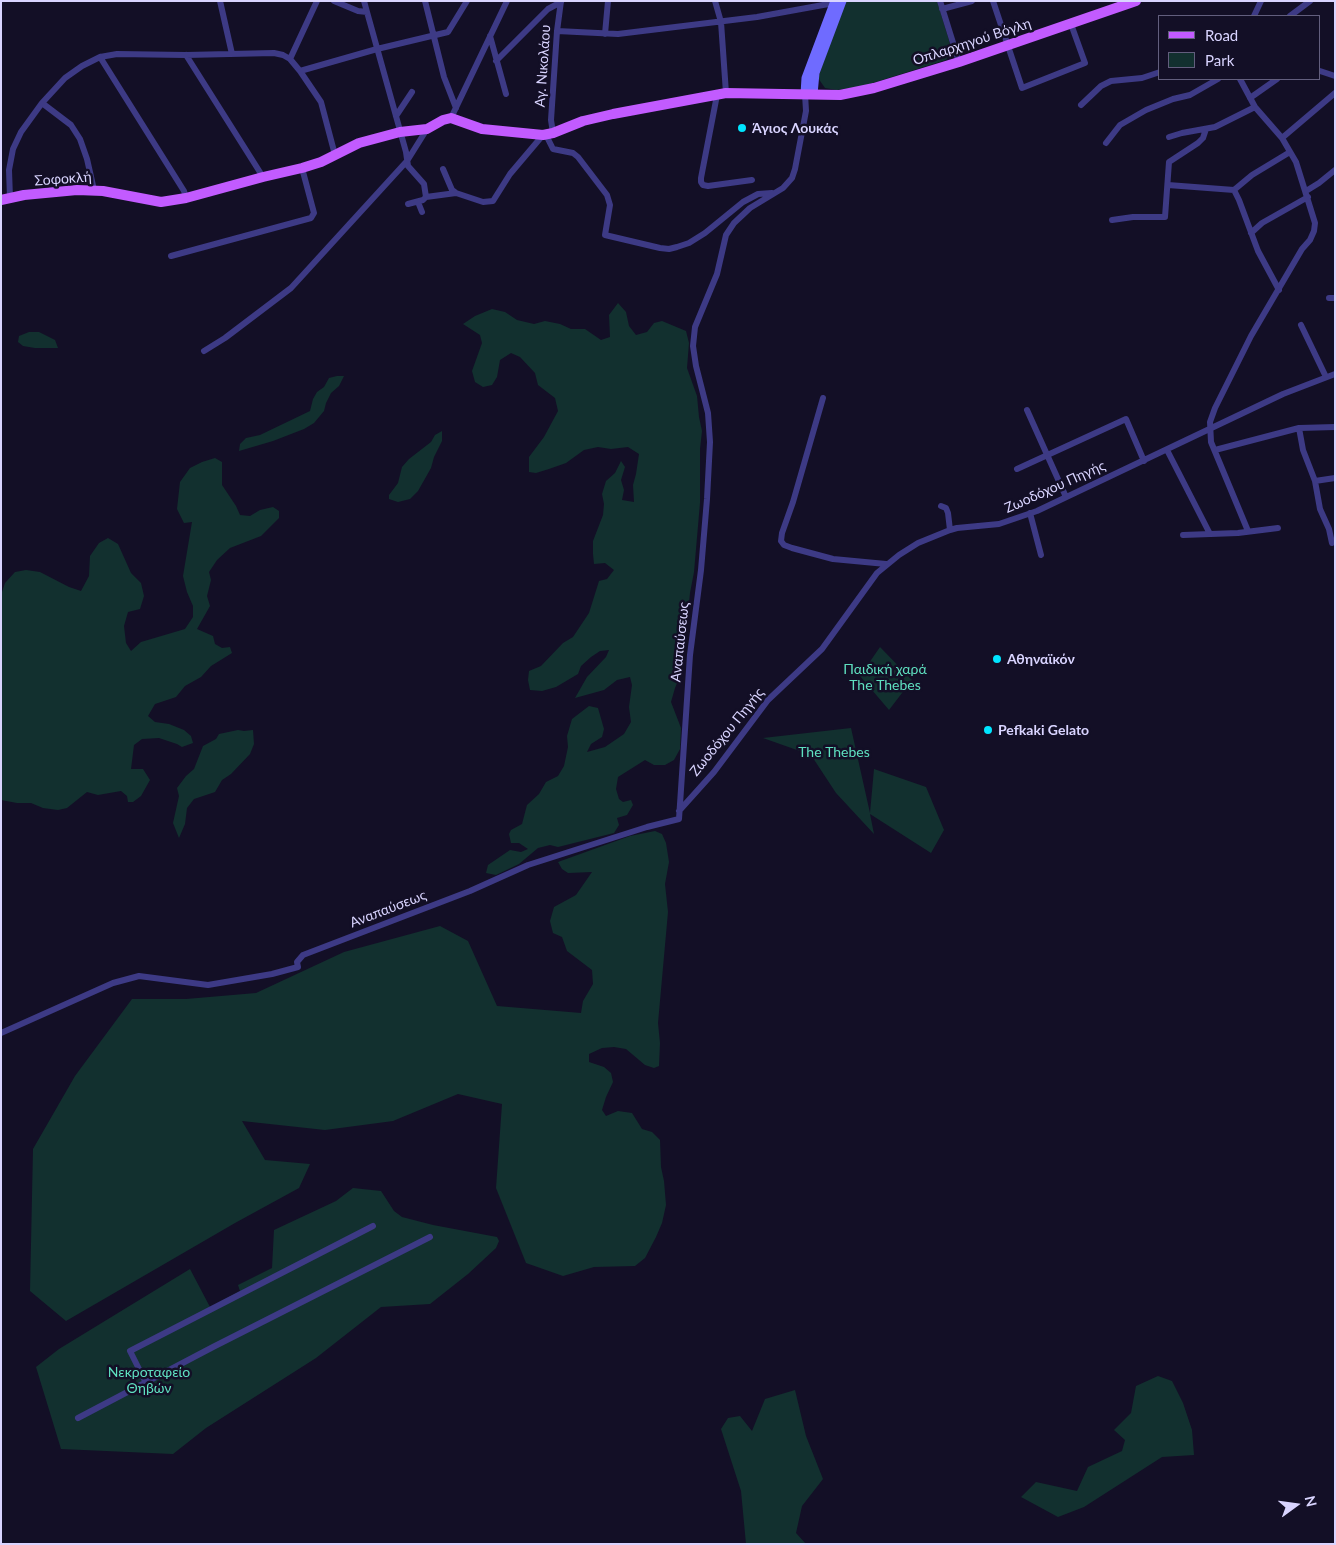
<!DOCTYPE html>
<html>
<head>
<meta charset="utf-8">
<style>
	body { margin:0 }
	#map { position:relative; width:1336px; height:1545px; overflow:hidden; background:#130f26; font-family:Lato,sans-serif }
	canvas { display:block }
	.frame { position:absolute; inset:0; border:2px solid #d9d4ff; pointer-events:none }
	.legend { position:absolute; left:1158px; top:15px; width:162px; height:65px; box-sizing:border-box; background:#130f26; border:1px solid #625e7d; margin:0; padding:6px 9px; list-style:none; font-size:15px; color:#d9d4ff }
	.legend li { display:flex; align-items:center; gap:10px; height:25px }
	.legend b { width:25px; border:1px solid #625e7d }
	.north { position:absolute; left:1271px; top:1480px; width:50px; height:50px; -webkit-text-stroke:4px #130f26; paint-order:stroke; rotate:76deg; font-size:14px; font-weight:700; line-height:20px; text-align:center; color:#d9d4ff }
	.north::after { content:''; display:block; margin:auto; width:18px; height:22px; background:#d9d4ff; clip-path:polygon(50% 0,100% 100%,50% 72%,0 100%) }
</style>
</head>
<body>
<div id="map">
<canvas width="1336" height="1545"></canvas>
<div class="frame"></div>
<ul class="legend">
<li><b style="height:6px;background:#c25bff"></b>Road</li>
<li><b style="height:14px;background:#12302f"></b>Park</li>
</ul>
<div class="north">N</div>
</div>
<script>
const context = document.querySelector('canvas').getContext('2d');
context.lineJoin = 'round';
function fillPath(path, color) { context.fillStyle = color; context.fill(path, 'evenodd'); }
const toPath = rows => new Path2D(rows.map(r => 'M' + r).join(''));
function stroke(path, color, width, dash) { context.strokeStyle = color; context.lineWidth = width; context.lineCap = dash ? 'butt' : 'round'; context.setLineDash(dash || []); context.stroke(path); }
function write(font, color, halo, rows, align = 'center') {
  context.font = font + ' Lato,sans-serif'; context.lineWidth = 5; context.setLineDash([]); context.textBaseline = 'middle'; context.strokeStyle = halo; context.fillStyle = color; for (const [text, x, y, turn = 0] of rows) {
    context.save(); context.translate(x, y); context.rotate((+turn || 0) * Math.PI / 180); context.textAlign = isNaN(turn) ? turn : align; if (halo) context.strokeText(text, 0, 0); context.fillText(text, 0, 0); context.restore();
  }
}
const green = toPath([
	[845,1,937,1,951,47,950,54,946,60,863,86,837,90,825,88,818,78],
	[618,303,626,312,629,326,636,335,647,332,654,323,662,321,686,331,689,343,687,368,697,396,699,417,702,431,700,449,700,503,694,572,690,593,683,659,680,676,675,688,671,702,681,728,680,749,674,760,665,765,654,765,645,760,618,777,616,789,619,799,623,802,631,800,633,805,627,815,617,818,619,825,614,833,558,847,550,845,538,848,519,864,496,875,486,873,488,865,510,850,521,852,528,849,519,843,511,843,509,834,511,830,522,824,527,805,539,794,546,782,558,776,564,766,568,747,567,736,572,719,589,706,598,708,604,729,602,737,591,744,587,752,605,747,624,734,631,722,629,707,632,685,630,677,617,680,604,690,575,698,587,677,606,657,609,650,600,651,591,657,581,666,578,674,556,687,542,691,530,690,528,680,529,671,541,666,563,643,573,637,589,613,599,581,607,579,614,570,605,563,594,564,593,554,593,541,603,515,604,504,602,494,606,481,615,473,621,461,625,467,621,480,624,490,622,500,634,502,633,485,636,474,639,454,628,447,611,449,598,447,584,450,566,463,549,469,536,473,529,472,529,457,544,437,558,411,555,398,538,385,535,373,520,357,511,353,500,360,497,377,492,385,483,387,475,382,472,371,482,343,480,335,463,324,475,316,492,309,505,312,517,320,534,324,545,321,560,324,571,329,585,329,601,340,610,337,609,315],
	[29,332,39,332,55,340,58,348,35,348,23,346,18,342,19,336],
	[337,376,344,376,339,386,331,393,326,403,324,411,314,423,304,429,273,441,239,451,240,444,246,438,260,435,310,411,313,399,317,392,324,387,329,378],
	[442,431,442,441,434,457,431,468,418,491,410,499,398,502,389,499,389,495,398,483,402,467,409,459,431,442,435,435],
	[215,458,222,462,222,485,236,506,240,515,250,516,260,510,273,507,279,511,279,518,261,536,230,548,217,560,209,572,211,580,207,596,210,606,197,629,213,636,215,644,222,648,230,647,232,653,211,666,201,677,185,686,176,697,155,704,148,716,155,722,169,724,184,730,191,736,193,743,182,747,177,744,159,738,142,739,134,745,131,769,143,769,150,780,141,796,133,802,128,802,127,796,121,791,98,795,87,792,67,808,58,810,43,808,31,803,17,803,1,800,1,595,5,583,15,572,26,570,40,572,69,587,81,591,89,576,90,556,99,543,108,538,118,544,131,573,141,583,144,596,140,609,128,612,124,626,126,643,131,651,141,642,185,629,193,617,193,606,187,592,183,576,192,522,184,523,177,509,180,482,190,468,202,462],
	[880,647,912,680,889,710,860,676],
	[851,728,870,813,874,769,926,787,944,830,931,853,870,814,874,834,836,793,811,755,763,738],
	[238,730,244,731,253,730,254,744,250,754,231,774,222,780,215,792,194,799,187,808,185,824,179,838,173,823,179,796,177,788,186,776,194,769,203,746,216,739,219,734],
	[655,831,662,834,666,843,669,862,665,884,668,912,658,1023,660,1043,659,1066,654,1068,645,1065,626,1049,614,1047,602,1048,589,1054,589,1062,604,1067,611,1073,613,1082,606,1097,602,1110,606,1116,618,1111,632,1113,642,1129,652,1132,660,1140,661,1167,664,1181,666,1205,662,1223,656,1237,645,1258,635,1266,594,1267,563,1276,526,1263,496,1188,502,1104,458,1094,393,1121,325,1130,242,1121,265,1160,310,1164,299,1188,235,1223,66,1321,30,1291,33,1149,75,1076,132,999,186,999,256,993,344,952,440,926,468,941,497,1006,581,1013,583,1001,593,984,592,970,567,951,562,937,553,933,550,921,554,907,576,895,592,872,568,873,562,869,558,862,630,836],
	[353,1188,381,1191,394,1211,402,1217,433,1225,497,1237,499,1241,496,1248,468,1274,430,1304,381,1307,316,1358,206,1428,173,1454,61,1449,36,1367,59,1349,190,1269,210,1307,240,1291,238,1285,272,1268,274,1230,336,1201],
	[1158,1376,1172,1381,1183,1403,1192,1430,1194,1455,1162,1457,1084,1507,1058,1517,1021,1497,1036,1482,1077,1491,1088,1467,1122,1451,1125,1440,1114,1430,1131,1413,1136,1386],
	[795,1390,806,1436,823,1479,802,1506,796,1533,806,1544,746,1544,741,1491,721,1429,728,1418,740,1416,752,1431,765,1399]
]);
const street = toPath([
	[220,1,232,54],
	[334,1,358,11,367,12,406,152,408,166,424,184,426,197,423,200,408,204],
	[364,1,367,12],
	[425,1,444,77,456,108],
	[715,1,721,22,726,93],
	[940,1,959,62],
	[993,1,1022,88,1085,63,1071,24],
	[942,9,972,1],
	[1254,16,1261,1],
	[1290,16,1310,1],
	[557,31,618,34,757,17,834,3],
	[605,34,608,1],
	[490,36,506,94],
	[186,55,263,177],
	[100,57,184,191,186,198],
	[290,59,317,1],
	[496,61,548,9,561,2],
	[300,71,377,49,448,32,467,1],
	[1320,71,1335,76],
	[1240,79,1255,107,1282,138,1296,162,1315,223,1314,231,1310,240,1302,249,1251,336,1215,408,1210,422,1211,442,1248,531],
	[717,95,701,178,701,182,703,185,708,186,752,180],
	[1250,98,1277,79],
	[42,103,71,125,80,139,87,159,94,190],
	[1081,105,1101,86,1111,81,1142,78,1160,72],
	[396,116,412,92],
	[451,118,507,1],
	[553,133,551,120,557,31,561,1],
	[546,135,553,149,573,153,578,157,607,195,610,205,605,235,660,248,669,249,677,247,689,243,705,233,743,202,758,194,772,193],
	[1169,137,1182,133,1215,127,1255,107],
	[1282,138,1335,93],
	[1106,143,1120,125,1146,110,1173,99,1190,95,1218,79],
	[443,169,452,190,456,193,483,202,493,201,510,174,543,135],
	[1168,185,1234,190,1239,200,1258,251,1279,290],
	[1234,190,1252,175,1290,152],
	[1306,191,1319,183,1335,170],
	[426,197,456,193],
	[10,198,9,170,13,149,21,132,42,103,65,78,82,66,100,57,117,54,186,55,274,53,283,55,290,59,300,71,321,102,335,155],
	[418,202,422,212],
	[1112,220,1133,217,1165,217,1169,162,1198,143,1203,138,1206,129],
	[1251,233,1262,223,1308,197],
	[171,256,311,218,314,213,302,168],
	[1329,298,1335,298],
	[1301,325,1326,377],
	[204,351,225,338,291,288,407,161,427,129],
	[823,398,793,502,782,533,781,541,784,545,792,548,833,559,886,564],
	[1027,410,1066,497],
	[1299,428,1303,450,1315,481,1320,509,1329,529,1332,543],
	[1167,450,1210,534],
	[1215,450,1299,428,1335,427],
	[1017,469,1126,419,1144,461],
	[1315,481,1335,478],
	[941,506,946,508,948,513,950,530],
	[1030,513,1041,555],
	[1183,535,1238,533,1278,528],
	[679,811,714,772,768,700,822,649,877,573,899,555,918,543,950,530,957,528,999,524,1037,511,1283,394,1335,374],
	[1,1033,113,983,139,976,208,985,272,974,298,967,297,962,303,955,470,891,528,865,647,827,679,819,690,655,701,570,707,499,710,442,708,413,696,366,693,346,695,327,717,274,726,235,734,223,750,208,783,188,792,178,795,169,806,111,805,94],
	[146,1383,130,1351,373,1226],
	[78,1418,213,1347,430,1237]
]);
const secondary = toPath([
	[805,94,806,78,835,1],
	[813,94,815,73,842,1]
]);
const primary = toPath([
	[1,200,24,195,77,190,103,191,161,202,186,198,263,177,302,168,321,162,359,143,400,132,427,129,443,120,451,118,482,129,543,135,553,133,583,121,613,114,726,93,840,95,874,88,959,62,1136,1]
]);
const markers = [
	[742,128,5,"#00e5ff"],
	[997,659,5,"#00e5ff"],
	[988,730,5,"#00e5ff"]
];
const streetNames = [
	["Οπλαρχηγού Βόγλη",972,42,-18],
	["Αγ. Νικολάου",543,66,-86],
	["Σοφοκλή",63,179,-4],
	["Ζωοδόχου Πηγής",1055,487,-24],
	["Αναπαύσεως",680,642,-84],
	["Ζωοδόχου Πηγής",727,732,-51],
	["Αναπαύσεως",388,909,-21]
];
const poiNames = [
	["Άγιος Λουκάς",752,128],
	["Αθηναϊκόν",1007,659],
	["Pefkaki Gelato",998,730]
];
const parkNames = [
	["Παιδική χαρά",885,669],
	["The Thebes",885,685],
	["The Thebes",834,752],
	["Νεκροταφείο",149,1372],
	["Θηβών",149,1388]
];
fillPath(green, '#12302f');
stroke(street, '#3d3a85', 6);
stroke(secondary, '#6f6bff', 9);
stroke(primary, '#c25bff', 10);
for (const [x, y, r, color] of markers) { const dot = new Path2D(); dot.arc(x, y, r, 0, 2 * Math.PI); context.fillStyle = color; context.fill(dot); stroke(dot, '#130f26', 2); }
write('14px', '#d9d4ff', '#130f26', streetNames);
write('bold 14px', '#d9d4ff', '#130f26', poiNames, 'left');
write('14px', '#5fe0c0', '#130f26', parkNames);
</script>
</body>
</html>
